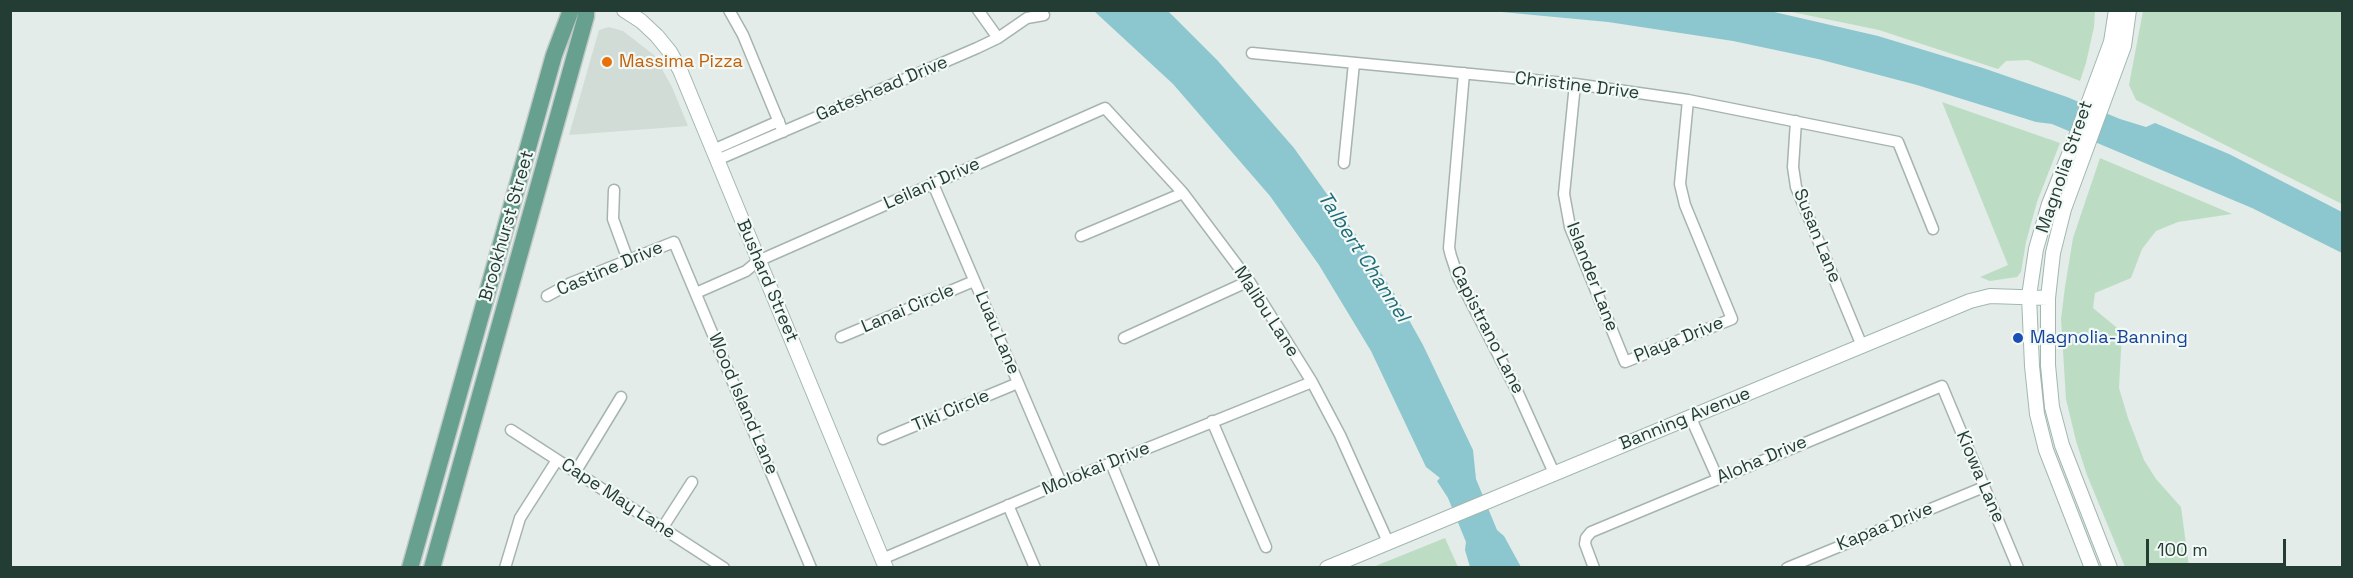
<!DOCTYPE html>
<html>
<head>
<meta charset="utf-8">
<style>
	body { margin:0 }
	#map { position:relative; width:2353px; height:578px; overflow:hidden; background:#e3ece8; font-family:"Space Grotesk",sans-serif }
	canvas { display:block }
	.frame { position:absolute; inset:0; border:12px solid #233d35; pointer-events:none }
	.scale { position:absolute; left:2146px; top:539px; width:140px; height:27px; box-sizing:border-box; border:3px solid #233d35; border-top:0; padding-left:8px; font-size:18px; line-height:21px; white-space:nowrap; color:#233d35; -webkit-text-stroke:4px #f3f9f6; paint-order:stroke }
</style>
</head>
<body>
<div id="map">
<canvas width="2353" height="578"></canvas>
<div class="frame"></div>
<div class="scale">100 m</div>
</div>
<script>
const context = document.querySelector('canvas').getContext('2d');
context.lineJoin = 'round';
function fillPath(path, color) { context.fillStyle = color; context.fill(path, 'evenodd'); }
const toPath = rows => new Path2D(rows.map(r => 'M' + r).join(''));
function stroke(path, color, width, dash) { context.strokeStyle = color; context.lineWidth = width; context.lineCap = dash ? 'butt' : 'round'; context.setLineDash(dash || []); context.stroke(path); }
function write(font, color, halo, rows, align = 'center') {
  context.font = font + ' "Space Grotesk",sans-serif'; context.lineWidth = 4.5; context.setLineDash([]); context.textBaseline = 'middle'; context.strokeStyle = halo; context.fillStyle = color; for (const [text, x, y, turn = 0] of rows) {
    context.save(); context.translate(x, y); context.rotate((+turn || 0) * Math.PI / 180); context.textAlign = isNaN(turn) ? turn : align; if (halo) context.strokeText(text, 0, 0); context.fillText(text, 0, 0); context.restore();
  }
}
const built = toPath([
	[609,27,623,31,654,55,672,87,688,126,569,135,599,30]
]);
const green = toPath([
	[1787,11,2095,10,2095,11,2094,27,2086,63,2080,81,2028,60,2006,61,1998,69,1879,30],
	[2143,11,2342,11,2342,204,2136,100,2129,85],
	[1942,102,2060,143,2037,202,2026,242,2021,272,2017,277,1990,281,1980,277,2008,265],
	[2100,158,2232,214,2178,222,2156,231,2142,249,2131,278,2095,293,2093,308,2122,332,2119,388,2128,418,2144,460,2156,479,2181,507,2189,567,2125,567,2087,475,2076,441,2066,399,2061,319,2065,287,2073,238],
	[1445,538,1458,567,1373,567]
]);
const water = toPath([
	[1094,11,1168,11,1218,61,1294,148,1359,239,1394,293,1423,345,1473,450,1476,479,1497,530,1504,536,1521,567,1470,567,1465,550,1466,542,1448,498,1437,481,1440,478,1426,467,1371,351,1319,265,1270,196,1173,84],
	[1491,11,1770,11,1878,36,1983,68,2067,97,2120,119,2146,127,2155,123,2229,154,2342,212,2342,253,2252,208,2052,124,2036,122,1917,85,1818,59,1733,41,1608,22]
]);
const street = toPath([
	[729,10,743,35,783,132],
	[978,10,998,38],
	[1252,53,1575,84,1688,100,1898,142,1933,229],
	[1464,73,1449,248,1451,256,1458,277,1518,393,1554,473],
	[1575,84,1564,194,1570,227,1625,362,1732,319,1685,205,1680,184,1688,100],
	[1796,121,1793,167,1796,187,1862,346],
	[713,150,779,121],
	[717,160,977,48,998,38,1027,18,1044,15],
	[1344,163,1354,63],
	[933,184,1061,483],
	[614,190,613,219,628,260],
	[1081,236,1183,193],
	[696,293,746,271,758,261,1105,108,1183,193,1249,281,1312,382,1340,435,1388,542],
	[547,296,571,283,674,242,811,568],
	[841,337,974,281],
	[1124,338,1249,281],
	[1690,416,1718,479],
	[1212,421,1266,547],
	[511,430,724,568],
	[883,439,1018,383],
	[1111,463,1154,568],
	[576,471,621,397],
	[1008,505,1035,568],
	[663,527,692,482],
	[882,559,1061,483,1312,382],
	[505,568,520,518,557,460],
	[1594,568,1585,544,1586,538,1591,532,1942,386,2018,568],
	[1787,568,1984,487]
]);
const secondary = toPath([
	[624,10,641,21,657,36,670,52,680,70,886,568],
	[1327,568,1970,301,1990,296,2048,298],
	[2092,568,2046,450,2037,414,2032,366,2029,296,2036,249,2049,204,2074,142,2111,42,2116,10],
	[2110,568,2062,445,2052,407,2048,365,2048,298,2053,253,2064,209,2124,46,2129,10]
]);
const primary = toPath([
	[410,568,554,55,571,10],
	[432,568,586,16,586,10]
]);
const markers = [
	[607,62,6,"#e8710a"],
	[2018,338,6,"#1a4fb4"]
];
const foodNames = [
	["Massima Pizza",619,62]
];
const streetNames = [
	["Christine Drive",1577,86,7],
	["Gateshead Drive",882,89,-23],
	["Magnolia Street",2065,167,-71],
	["Leilani Drive",932,184,-24],
	["Brookhurst Street",507,226,-74],
	["Susan Lane",1817,236,68],
	["Castine Drive",610,269,-23],
	["Islander Lane",1592,277,69],
	["Bushard Street",767,281,67],
	["Lanai Circle",908,309,-23],
	["Malibu Lane",1266,312,57],
	["Capistrano Lane",1487,330,63],
	["Luau Lane",997,333,67],
	["Playa Drive",1679,340,-22],
	["Wood Island Lane",743,404,67],
	["Tiki Circle",951,411,-23],
	["Banning Avenue",1685,419,-22],
	["Aloha Drive",1762,460,-23],
	["Molokai Drive",1096,469,-22],
	["Kiowa Lane",1980,477,67],
	["Cape May Lane",618,499,33],
	["Kapaa Drive",1885,527,-22]
];
const transitNames = [
	["Magnolia-Banning",2030,338]
];
const waterNames = [
	["Talbert Channel",1363,257,57]
];
fillPath(built, '#d1dcd6');
fillPath(green, '#bcddc4');
fillPath(water, '#8cc7cf');
stroke(street, '#a6b4af', 13);
stroke(secondary, '#a1b8af', 16);
stroke(primary, '#c1c9c6', 19);
stroke(street, '#fff', 10);
stroke(secondary, '#fff', 14);
stroke(primary, '#68a090', 16);
for (const [x, y, r, color] of markers) { const dot = new Path2D(); dot.arc(x, y, r, 0, 2 * Math.PI); context.fillStyle = color; context.fill(dot); stroke(dot, '#f3f9f6', 2); }
write('18px', '#c56008', '#f3f9f6', foodNames, 'left');
write('18px', '#233d35', '#f3f9f6', streetNames);
write('18px', '#164399', '#f3f9f6', transitNames, 'left');
write('italic 20px', '#1f6b77', '#f3f9f6', waterNames);
</script>
</body>
</html>
